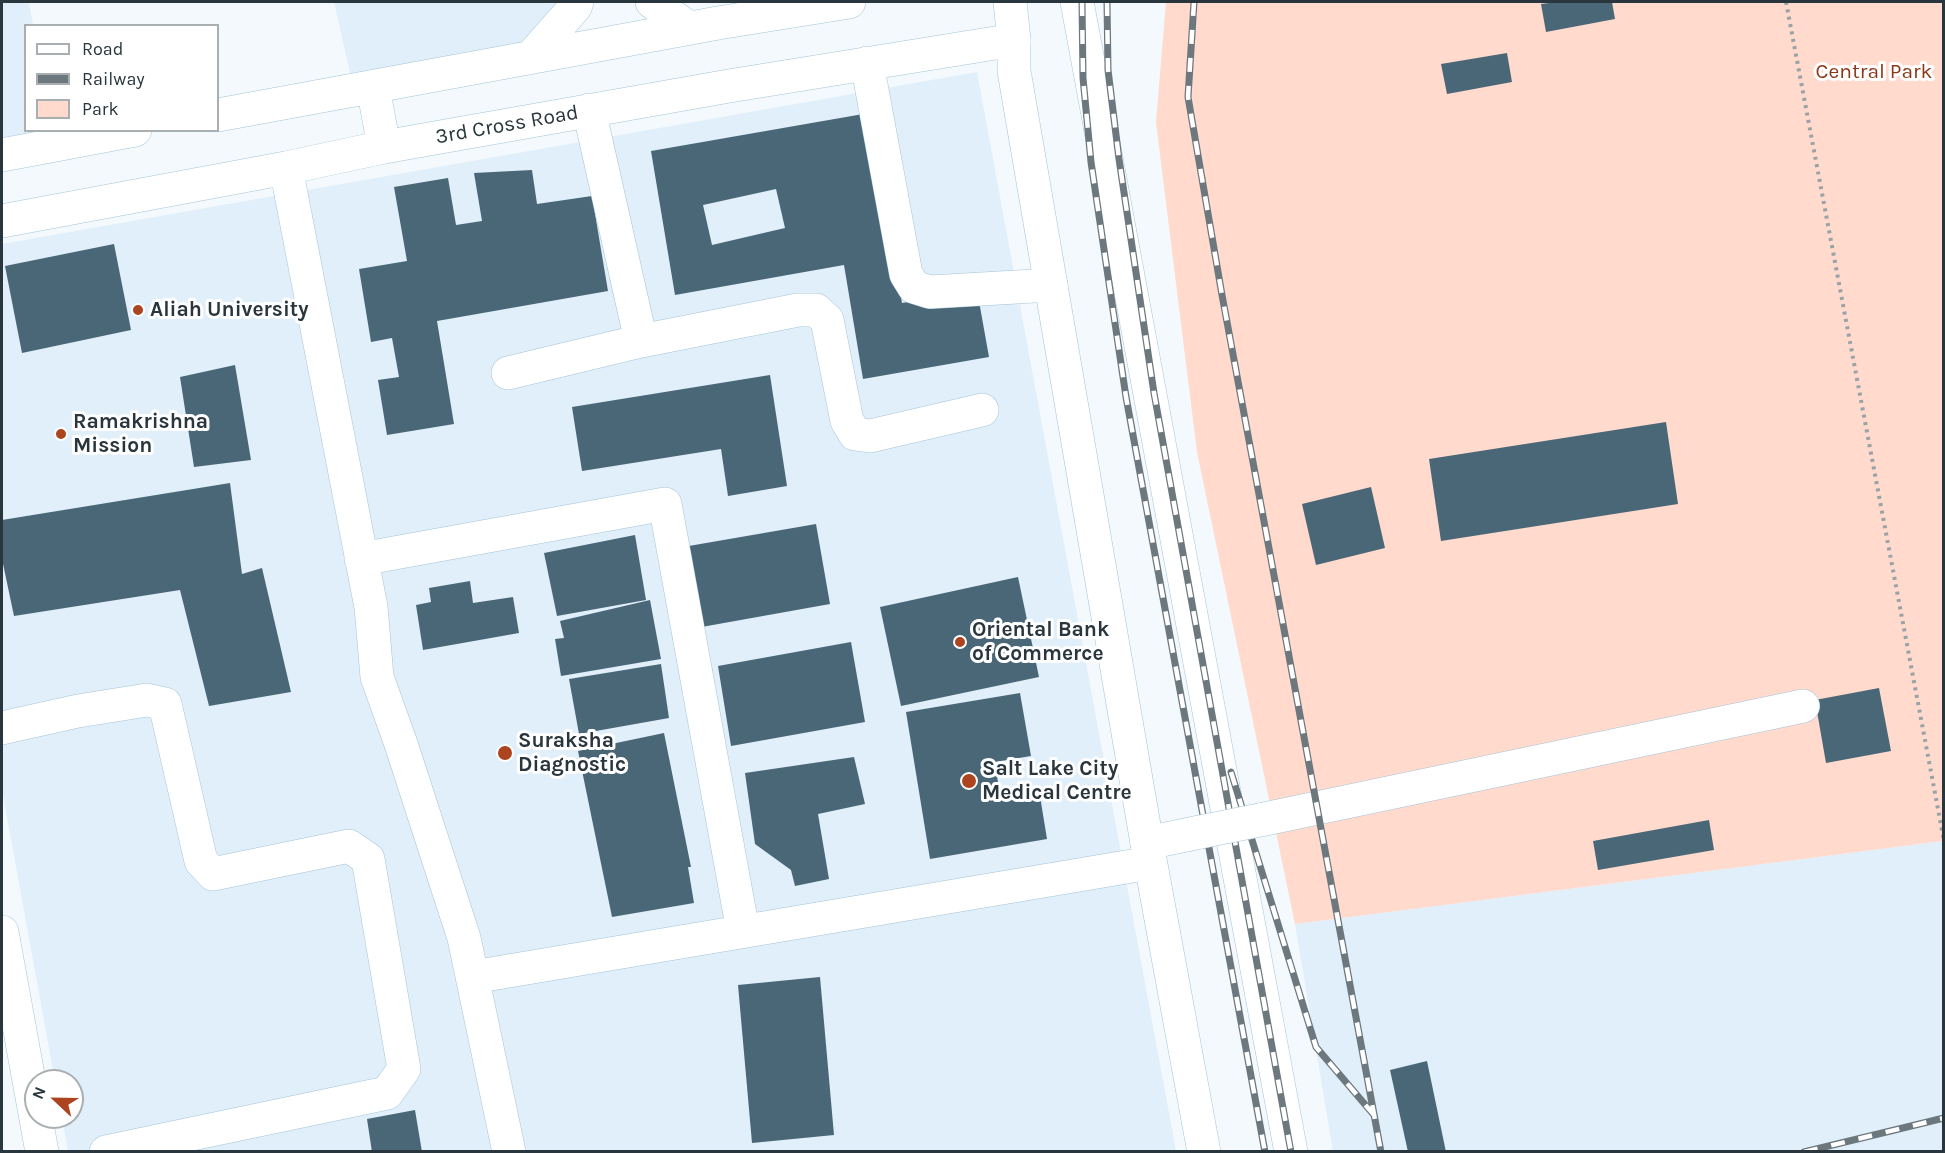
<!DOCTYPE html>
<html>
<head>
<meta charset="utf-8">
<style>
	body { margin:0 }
	#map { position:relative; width:1945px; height:1153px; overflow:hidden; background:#f3f9fd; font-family:Karla,sans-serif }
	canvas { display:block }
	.frame { position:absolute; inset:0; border:3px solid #29363d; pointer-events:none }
	.legend { position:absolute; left:24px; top:24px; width:195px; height:108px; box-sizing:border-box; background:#fff; border:2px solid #a9afb1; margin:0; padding:8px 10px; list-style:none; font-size:18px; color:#29363d }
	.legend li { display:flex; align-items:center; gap:12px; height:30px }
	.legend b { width:30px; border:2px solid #a9afb1 }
	.north { position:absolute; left:24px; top:1069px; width:60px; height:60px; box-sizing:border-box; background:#fff; border:2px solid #a9afb1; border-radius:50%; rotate:292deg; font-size:16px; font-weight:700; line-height:24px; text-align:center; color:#29363d }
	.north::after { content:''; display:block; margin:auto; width:21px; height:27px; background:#ac451f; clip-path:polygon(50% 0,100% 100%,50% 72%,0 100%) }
</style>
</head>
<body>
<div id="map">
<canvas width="1945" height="1153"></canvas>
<div class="frame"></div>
<ul class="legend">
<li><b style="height:8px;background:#fff"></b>Road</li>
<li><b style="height:8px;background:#6d787e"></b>Railway</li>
<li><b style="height:16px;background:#ffdacd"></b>Park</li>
</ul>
<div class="north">N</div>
</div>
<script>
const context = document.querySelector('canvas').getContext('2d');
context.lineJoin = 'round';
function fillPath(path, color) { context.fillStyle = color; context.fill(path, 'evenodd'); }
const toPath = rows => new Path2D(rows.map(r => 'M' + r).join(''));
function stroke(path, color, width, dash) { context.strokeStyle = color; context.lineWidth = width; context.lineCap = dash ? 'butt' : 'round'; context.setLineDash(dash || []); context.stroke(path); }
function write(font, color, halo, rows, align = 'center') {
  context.font = font + ' Karla,sans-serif'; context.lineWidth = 6; context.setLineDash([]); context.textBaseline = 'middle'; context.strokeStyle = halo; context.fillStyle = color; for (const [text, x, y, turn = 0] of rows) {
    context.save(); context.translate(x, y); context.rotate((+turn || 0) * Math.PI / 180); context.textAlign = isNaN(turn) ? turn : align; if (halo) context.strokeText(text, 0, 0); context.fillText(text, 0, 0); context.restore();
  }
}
const built = toPath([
	[2,2,29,2,33,25,26,26,26,130,51,131,2,143],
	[334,2,560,2,525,42,351,77],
	[977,72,1176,1151,68,1151,62,1117,72,1117,72,1081,55,1081,2,790,2,244],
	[1943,841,1943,1151,1333,1151,1295,924]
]);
const green = toPath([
	[1166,2,1943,2,1943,841,1295,924,1197,452,1156,122]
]);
const building = toPath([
	[1557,2,1612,2,1615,19,1546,32,1541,4],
	[1507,53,1512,82,1447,94,1441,64],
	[869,113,902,303,977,290,989,357,863,379,844,265,675,295,651,151],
	[776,189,785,228,712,245,703,205],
	[532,170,537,204,592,196,608,291,437,321,454,424,387,435,378,380,399,377,392,338,371,342,359,269,407,261,394,187,448,178,456,225,482,221,474,173],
	[114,244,131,330,22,353,5,266],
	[235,365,251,460,194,467,180,377],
	[770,375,787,486,728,496,721,449,582,471,572,407],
	[1666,422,1678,504,1441,541,1429,459],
	[230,483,242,574,262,568,291,692,209,706,180,590,14,616,2,559,2,520],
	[1371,487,1385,548,1316,565,1302,504],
	[816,524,830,604,696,628,683,547],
	[635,535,646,600,557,616,544,553],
	[1018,577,1039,677,901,706,880,607],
	[470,581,473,603,513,597,519,633,423,650,416,605,431,602,429,588],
	[650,600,661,659,561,676,555,639,564,638,560,621],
	[851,642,865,722,731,746,718,666],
	[661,664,669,718,579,734,569,679],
	[1879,688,1891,751,1826,763,1815,700],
	[1020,693,1031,756,995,762,1000,796,1039,790,1047,839,930,859,906,712],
	[664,733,691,867,688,867,694,903,612,917,578,751],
	[854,757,865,804,818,814,829,879,795,886,791,870,755,844,745,773],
	[1709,820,1714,850,1598,870,1593,841],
	[820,977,834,1135,752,1143,738,985],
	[1427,1061,1446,1152,1408,1152,1390,1070],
	[415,1110,422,1152,372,1152,367,1119]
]);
const path = toPath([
	[1786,2,1944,841]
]);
const minor = toPath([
	[652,2,689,28],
	[531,57,575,7,577,2],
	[867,63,906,274,914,287,930,292,1051,285],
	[373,87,384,147],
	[589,110,641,341],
	[218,115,718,23,849,2],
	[2,155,135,130],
	[286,168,371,607,377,677,401,744,464,938,509,1152],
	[2,221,286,168,384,147,729,86,1014,40],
	[508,373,641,341,798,310,816,310,827,320,847,421,855,434,870,436,982,410],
	[361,559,665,504,743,931],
	[2,728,78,711,147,700,165,704,201,861,213,874,349,846,368,859,404,1069,387,1093,106,1152],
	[1260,820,1803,706],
	[1147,843,1200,832],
	[2,932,42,1152],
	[473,977,1150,863]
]);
const major = toPath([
	[1010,2,1014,40,1014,71,1147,843,1204,1152],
	[1077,2,1291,1152]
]);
const rail = toPath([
	[1082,2,1083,78,1091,162,1126,397,1265,1152],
	[1107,2,1108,70,1119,159,1154,393,1291,1152],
	[1194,2,1188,97,1222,295,1381,1152],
	[1231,772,1316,1047,1374,1115],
	[1804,1152,1944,1118]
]);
const minorBridge = toPath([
	[1200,832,1260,820]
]);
const markers = [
	[138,310,6,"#ac451f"],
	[61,434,6,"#ac451f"],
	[960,642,6,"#ac451f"],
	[505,753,8,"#ac451f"],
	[969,781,8,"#ac451f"]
];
const parkNames = [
	["Central Park",1874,72]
];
const streetNames = [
	["3rd Cross Road",507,125,-10]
];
const poiNames = [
	["Aliah University",150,310],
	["Ramakrishna",73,422],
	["Mission",73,446],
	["Oriental Bank",972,630],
	["of Commerce",972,654],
	["Suraksha",518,741],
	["Diagnostic",518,765],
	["Salt Lake City",982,769],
	["Medical Centre",982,793]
];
fillPath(built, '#e0eff9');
fillPath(green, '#ffdacd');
fillPath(building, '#4a6778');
stroke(minor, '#a5c4d7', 34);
stroke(major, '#a5c4d7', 34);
stroke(path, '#99a2a7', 4, [3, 4.5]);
stroke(minor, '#fff', 33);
stroke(major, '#fff', 33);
stroke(rail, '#6d787e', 7);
stroke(rail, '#fff', 4.5, [14]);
stroke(minorBridge, '#a5c4d7', 34, []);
stroke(minorBridge, '#fff', 33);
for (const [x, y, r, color] of markers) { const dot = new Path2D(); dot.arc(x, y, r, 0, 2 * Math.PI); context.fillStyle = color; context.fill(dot); stroke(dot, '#fff', 2); }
write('21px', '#8c3718', '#fff', parkNames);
write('21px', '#29363d', '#fff', streetNames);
write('bold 21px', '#29363d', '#fff', poiNames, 'left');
</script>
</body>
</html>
